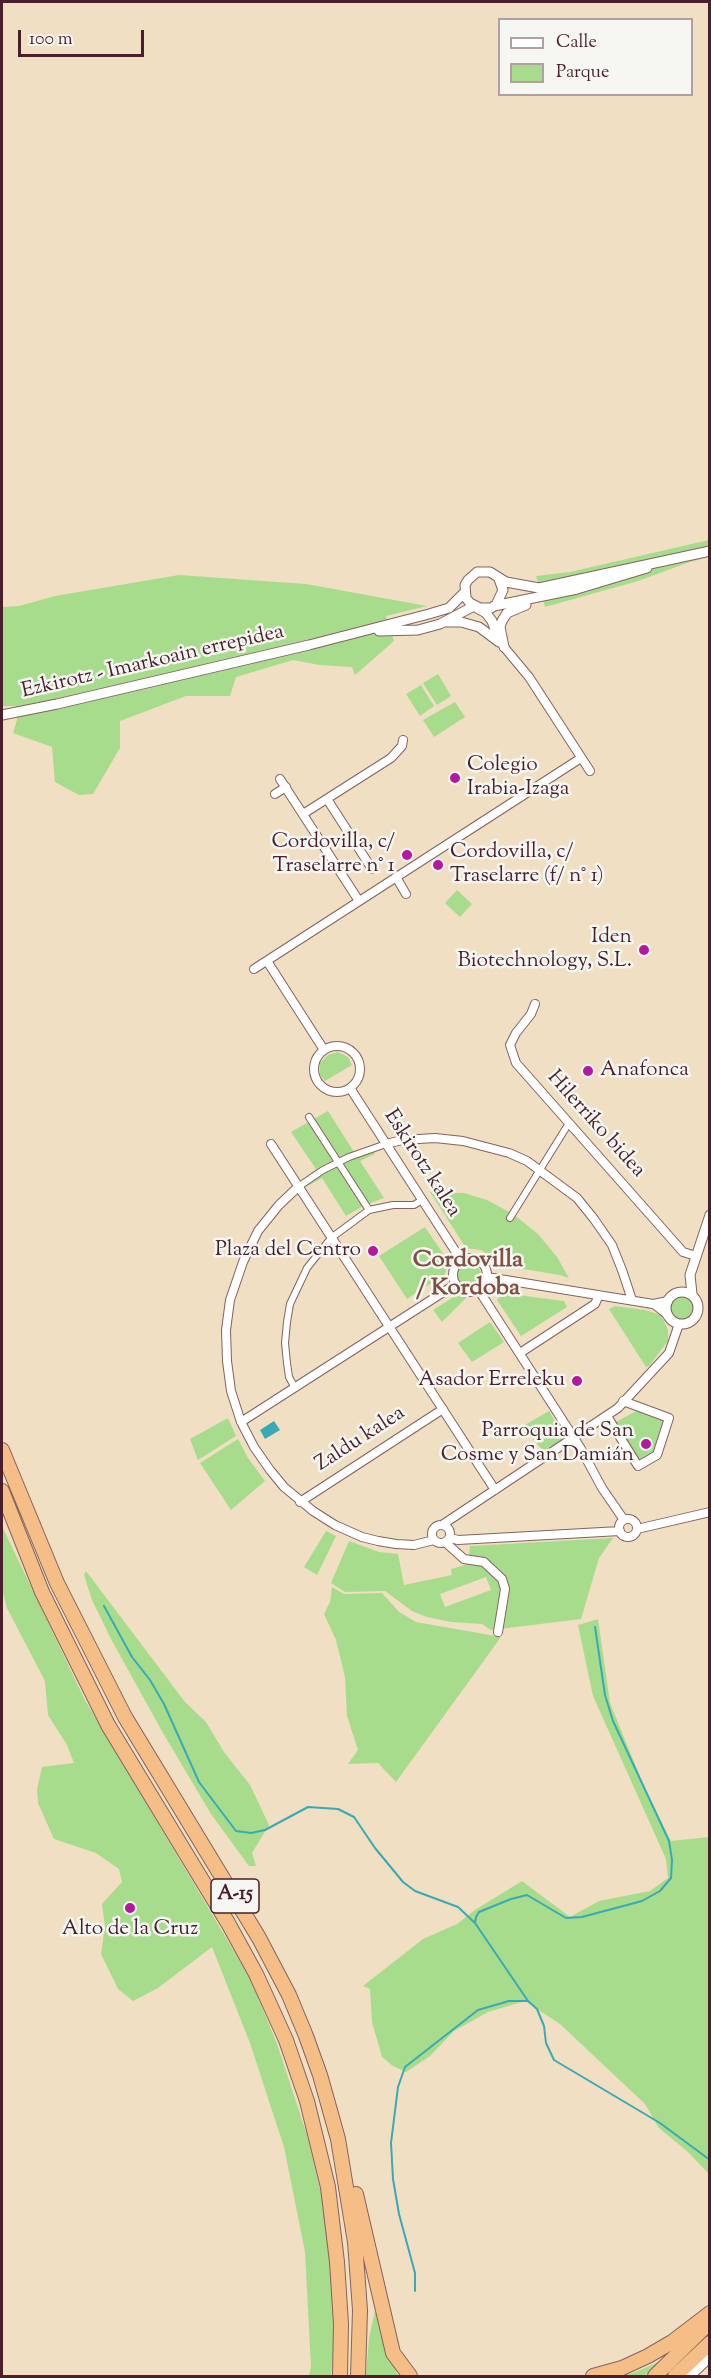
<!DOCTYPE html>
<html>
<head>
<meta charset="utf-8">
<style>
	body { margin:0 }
	#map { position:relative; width:711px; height:2378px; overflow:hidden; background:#f0dfc2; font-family:"Sorts Mill Goudy",serif }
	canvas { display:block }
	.frame { position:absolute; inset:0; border:3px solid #4a1f2b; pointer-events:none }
	.legend { position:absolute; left:498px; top:18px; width:195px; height:78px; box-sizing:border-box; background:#f6f6f2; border:2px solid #b1a0a2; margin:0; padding:8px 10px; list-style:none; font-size:18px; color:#4a1f2b }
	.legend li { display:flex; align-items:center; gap:12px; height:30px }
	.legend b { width:30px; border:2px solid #b1a0a2 }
	.scale { position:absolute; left:18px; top:30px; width:126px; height:27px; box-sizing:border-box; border:3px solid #4a1f2b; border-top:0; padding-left:8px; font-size:18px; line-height:21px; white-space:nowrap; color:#4a1f2b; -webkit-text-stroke:4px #f6f6f2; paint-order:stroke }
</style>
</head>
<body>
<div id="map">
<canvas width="711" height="2378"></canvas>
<div class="frame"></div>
<ul class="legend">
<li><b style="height:8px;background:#fff"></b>Calle</li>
<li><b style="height:16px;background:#a7dc8c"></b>Parque</li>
</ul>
<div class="scale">100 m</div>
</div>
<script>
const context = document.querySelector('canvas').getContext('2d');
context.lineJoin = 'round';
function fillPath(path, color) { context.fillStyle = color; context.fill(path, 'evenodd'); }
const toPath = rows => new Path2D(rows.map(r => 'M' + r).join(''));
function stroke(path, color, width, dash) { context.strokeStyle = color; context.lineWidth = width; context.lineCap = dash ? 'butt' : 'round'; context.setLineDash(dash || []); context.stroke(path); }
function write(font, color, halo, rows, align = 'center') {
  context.font = font + ' "Sorts Mill Goudy",serif'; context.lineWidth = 5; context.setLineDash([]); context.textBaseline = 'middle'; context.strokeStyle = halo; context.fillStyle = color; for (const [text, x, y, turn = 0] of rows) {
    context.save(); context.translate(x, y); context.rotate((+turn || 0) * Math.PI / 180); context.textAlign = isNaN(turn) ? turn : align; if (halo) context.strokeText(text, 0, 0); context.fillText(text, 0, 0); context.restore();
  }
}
const green = toPath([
	[709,540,709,557,687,563,638,581,545,607,536,576,570,572],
	[179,575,306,584,427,606,386,616,394,641,355,675,352,667,320,665,293,660,236,677,230,696,186,696,120,721,120,748,93,794,79,795,55,782,52,747,13,733,17,720,16,706,2,706,2,607,19,606,55,596],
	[438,674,451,696,437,705,423,683],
	[421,685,434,706,420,716,406,694],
	[455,702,465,717,434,737,423,720],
	[457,890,472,904,460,917,445,903],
	[338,1052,348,1057,352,1065,325,1081,320,1075,320,1063,328,1055],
	[328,1111,354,1152,370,1146,375,1154,360,1161,384,1198,365,1205,346,1216,322,1178,306,1187,302,1180,316,1169,291,1132],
	[430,1192,464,1193,487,1200,513,1214,538,1234,557,1257,569,1278,560,1275,505,1266,497,1268,487,1254,481,1250,466,1248],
	[425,1227,448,1261,445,1274,407,1299,379,1256],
	'457 1275a12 12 0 1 1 24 0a12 12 0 1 1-24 0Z',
	[503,1293,564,1301,567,1307,521,1336,497,1300],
	[457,1295,467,1297,442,1322,433,1310],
	'669 1308a12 12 0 1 1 24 0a12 12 0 1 1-24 0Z',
	[615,1306,645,1310,661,1315,668,1330,668,1341,649,1366,646,1367,609,1309],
	[490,1322,504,1342,472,1362,458,1343],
	[638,1410,665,1420,659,1455,640,1466,614,1423],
	[549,1411,565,1438,543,1451,523,1426],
	[228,1418,236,1436,198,1460,190,1439],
	[238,1439,248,1458,265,1481,231,1510,200,1463],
	[2,1526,85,1700,251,1980,277,2044,307,2135,325,2209,336,2319,331,2376,309,2376,311,2367,305,2252,284,2147,250,2043,212,1947,158,1988,133,2001,118,1989,101,1954,105,1926,102,1904,122,1882,119,1869,96,1853,54,1839,38,1803,37,1789,42,1767,74,1763,67,1745,48,1715,45,1681,7,1608,2,1589],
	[326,1531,336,1536,317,1575,304,1567],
	[613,1538,599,1558,581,1619,491,1630,482,1624,451,1622,427,1617,412,1611,385,1591,345,1592,331,1583,349,1541,379,1552,398,1554,404,1585,452,1575,451,1569,468,1564,470,1546],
	[486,1577,491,1590,445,1607,440,1594],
	[86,1571,185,1702,206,1722,224,1752,250,1785,269,1825,252,1853,256,1866,249,1866,211,1814,163,1733,111,1639,92,1600,84,1575],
	[332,1587,344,1594,382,1593,399,1612,416,1622,501,1637,396,1782,378,1763,348,1764,358,1750,347,1716,345,1677,336,1640,324,1614,330,1602],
	[598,1619,610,1703,645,1789,671,1841,709,1837,709,2174,688,2152,659,2128,645,2104,560,2024,525,2001,488,2012,454,2031,430,2056,406,2072,393,2066,382,2057,372,2022,370,1989,363,1986,423,1939,457,1924,475,1910,522,1881,570,1917,599,1901,650,1891,668,1878,666,1859,593,1696,578,1625],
	[375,2311,385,2346,398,2376,366,2376,369,2338],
	[661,2361,644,2376,620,2376,633,2373]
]);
const water = toPath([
	[274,1421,280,1430,265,1439,260,1430]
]);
const stream = toPath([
	[104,1606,132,1657,150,1680,164,1704,199,1782,236,1831,251,1833,265,1830,308,1807,338,1809,354,1817,375,1848,403,1882,415,1891,458,1907,475,1923,528,2001,537,2009,544,2026,546,2043,554,2060,660,2123,710,2160],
	[475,1923,476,1917,479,1912,511,1899,527,1895,566,1918,582,1917,642,1901,660,1891,671,1878,672,1860,669,1841,613,1721,605,1695,595,1627],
	[415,2291,415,2273,399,2214,393,2179,391,2143,398,2087,405,2067,478,2010,509,2001,528,2001]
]);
const pedestrian = toPath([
	[309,1117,369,1210],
	[298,1187,323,1170,349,1157,386,1144],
	[510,1218,569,1123],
	[295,1388,289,1377,287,1363,285,1343,287,1322,290,1304,307,1268,331,1238,369,1210,393,1205,414,1205,422,1200]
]);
const minor = toPath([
	[504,647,529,677,590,771],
	[280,779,359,901],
	[275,794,286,787],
	[327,799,372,869],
	[303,814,391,758,402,746,403,740],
	[396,877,406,894],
	[267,961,324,1050],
	[254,969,581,758],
	[535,1004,531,1014,516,1033,510,1045,516,1063,683,1252,696,1256],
	'314 1069a23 23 0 1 1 46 0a23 23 0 1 1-46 0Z',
	[350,1088,461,1260],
	[271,1144,495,1490],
	[386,1144,402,1140,435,1138,463,1141,509,1153,527,1161,577,1198,594,1219,612,1245,622,1270,632,1300],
	[298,1187,279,1205,258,1231,243,1262,230,1300,226,1330,227,1361,231,1391,241,1422,254,1447,270,1470,284,1487,313,1511,335,1525,362,1537,378,1541,396,1544,414,1545,434,1540],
	'453 1275a17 17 0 1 1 34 0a17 17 0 1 1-34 0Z',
	[487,1277,653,1304,668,1301],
	[478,1289,581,1449,602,1488,624,1520],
	[654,1304,668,1315],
	[520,1353,595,1304,599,1295],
	[607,1416,638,1466,657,1455,669,1418,623,1401],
	[241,1422,456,1284],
	[300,1502,443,1409],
	'619 1528a9 9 0 1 1 18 0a9 9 0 1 1-18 0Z',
	'432 1534a9 9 0 1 1 18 0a9 9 0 1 1-18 0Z',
	[442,1525,618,1408,669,1353,679,1324],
	[637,1529,710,1512],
	[450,1538,458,1540,620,1531],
	[445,1542,464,1559,484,1562,502,1579,505,1589,498,1632]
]);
const tertiary = toPath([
	[499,579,503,590,496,605,491,608,480,608,470,603,466,598,465,585,468,580,477,572,490,572,506,582,539,588,710,551],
	[494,606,577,589,647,568],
	[477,608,486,613,492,621,498,638],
	[447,622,461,622,479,627,499,642],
	[379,631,418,630,440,624,474,606],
	[504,647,500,627,502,621,507,613,526,605],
	[2,715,57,704,309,645,429,614,449,608,465,592],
	'666 1308a16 16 0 1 1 32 0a16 16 0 1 1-32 0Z',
	[692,1294,690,1275,710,1215],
	[690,2376,710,2357]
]);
const trunk = toPath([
	[593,2376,622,2368,648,2356,672,2342,710,2313],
	[655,2376,706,2326],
	[675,2376,710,2343]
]);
const motorway = toPath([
	[2,1450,57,1583,125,1717,259,1938,289,1995,306,2036,320,2075,338,2139,355,2242,360,2310,358,2376],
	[2,1491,42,1592,108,1725,228,1923,256,1974,286,2040,307,2101,328,2187,337,2262,341,2324,340,2376],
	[356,2194,393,2353,410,2376]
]);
const markers = [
	[455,778,6,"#b5179e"],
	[407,855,6,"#b5179e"],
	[438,865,6,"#b5179e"],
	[644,950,6,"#b5179e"],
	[588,1071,6,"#b5179e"],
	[373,1251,6,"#b5179e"],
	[577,1381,6,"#b5179e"],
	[646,1444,6,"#b5179e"],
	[130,1908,6,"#b5179e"]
];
const shields = [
	[235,1896,48]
];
const shieldNames = [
	["A-15",235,1896]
];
const streetNames = [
	["Ezkirotz - Imarkoain errepidea",153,663,-13],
	["Hilerriko bidea",595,1125,48],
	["Eskirotz kalea",421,1164,57],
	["Zaldu kalea",361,1440,-33]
];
const poiNames = [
	["Colegio",467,766,"left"],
	["Irabia-Izaga",467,790,"left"],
	["Cordovilla, c/",395,843],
	["Traselarre n° 1",395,867],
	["Cordovilla, c/",450,853,"left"],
	["Traselarre (f/ n° 1)",450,877,"left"],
	["Iden",632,938],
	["Biotechnology, S.L.",632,962],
	["Anafonca",600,1071,"left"],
	["Plaza del Centro",361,1251],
	["Asador Erreleku",565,1381],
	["Parroquia de San",634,1432],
	["Cosme y San Damián",634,1456],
	["Alto de la Cruz",130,1930,"center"]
];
const quarterNames = [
	["Cordovilla",468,1262],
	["/ Kordoba",468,1290]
];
fillPath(green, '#a7dc8c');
fillPath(water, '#39aab4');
stroke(stream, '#39aab4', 2);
stroke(pedestrian, '#846260', 8);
stroke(minor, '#846260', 10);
stroke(tertiary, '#846260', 11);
stroke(trunk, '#846260', 16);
stroke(motorway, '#846260', 16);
stroke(pedestrian, '#fff', 6);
stroke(minor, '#fff', 8);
stroke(tertiary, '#fff', 9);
stroke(trunk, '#f6be87', 14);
stroke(motorway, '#f6be87', 14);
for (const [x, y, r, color] of markers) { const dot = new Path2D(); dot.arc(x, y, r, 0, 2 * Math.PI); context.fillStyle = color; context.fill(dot); stroke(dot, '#f6f6f2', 2); }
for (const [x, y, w] of shields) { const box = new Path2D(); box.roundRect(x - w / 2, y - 17, w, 34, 4.5); context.fillStyle = '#f6f6f2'; context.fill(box); stroke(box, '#4a1f2b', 1.5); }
write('bold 20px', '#4a1f2b', null, shieldNames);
write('21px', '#4a1f2b', '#f6f6f2', streetNames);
write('21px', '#4a1f2b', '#f6f6f2', poiNames, 'right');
write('bold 24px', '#804f44', '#f6f6f2', quarterNames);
</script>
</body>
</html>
